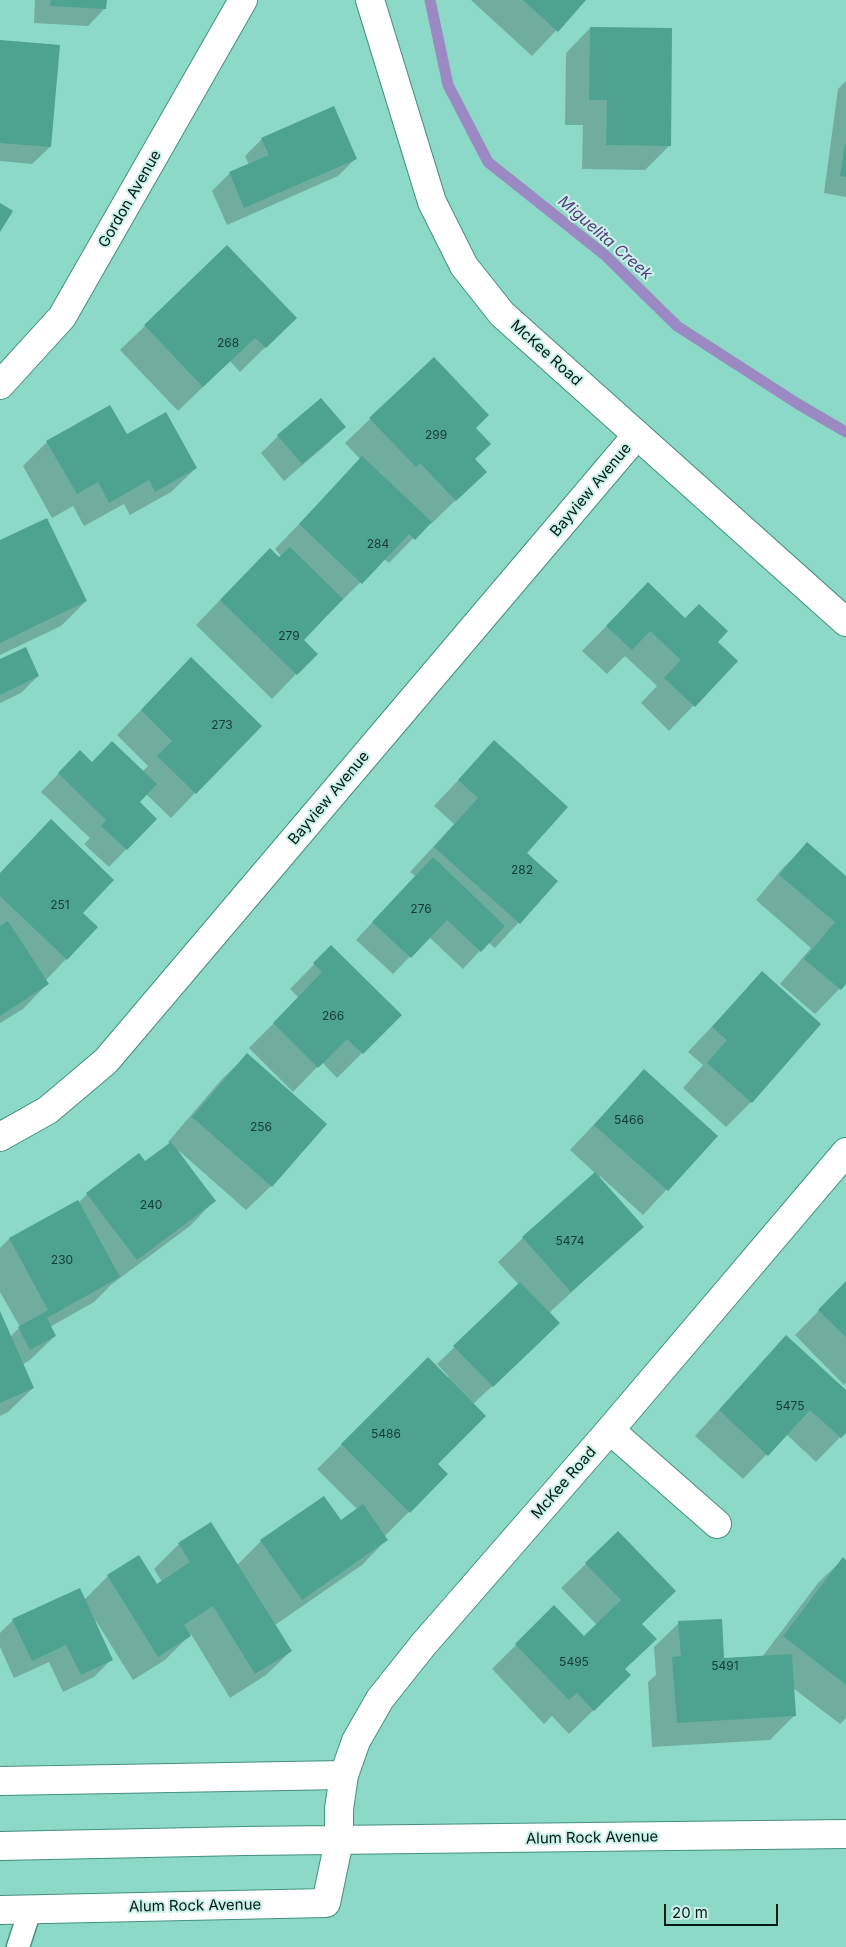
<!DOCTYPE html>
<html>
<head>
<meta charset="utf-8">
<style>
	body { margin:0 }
	#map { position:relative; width:846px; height:1947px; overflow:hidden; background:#8cd9c7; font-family:Inter,sans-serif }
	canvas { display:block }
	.scale { position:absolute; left:664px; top:1904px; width:114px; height:22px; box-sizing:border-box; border:2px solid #001a14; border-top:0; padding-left:6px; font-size:15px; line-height:18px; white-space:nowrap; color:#001a14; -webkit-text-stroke:4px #ccf1e8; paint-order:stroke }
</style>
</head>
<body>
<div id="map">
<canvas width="846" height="1947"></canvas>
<div class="scale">20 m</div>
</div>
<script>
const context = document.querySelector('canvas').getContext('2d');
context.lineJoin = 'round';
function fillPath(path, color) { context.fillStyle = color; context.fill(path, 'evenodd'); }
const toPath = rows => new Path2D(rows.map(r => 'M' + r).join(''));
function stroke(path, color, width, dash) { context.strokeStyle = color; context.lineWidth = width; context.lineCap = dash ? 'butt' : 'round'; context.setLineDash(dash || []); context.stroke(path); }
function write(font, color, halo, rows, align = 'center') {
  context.font = font + ' Inter,sans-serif'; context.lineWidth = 4; context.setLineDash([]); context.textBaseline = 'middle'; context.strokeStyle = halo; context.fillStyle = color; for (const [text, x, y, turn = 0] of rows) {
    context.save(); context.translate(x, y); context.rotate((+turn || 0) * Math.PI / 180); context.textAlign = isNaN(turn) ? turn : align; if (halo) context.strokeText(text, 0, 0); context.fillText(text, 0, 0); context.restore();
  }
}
const shadow = toPath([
	[35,0,105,0,105,8,88,26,34,23],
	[471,0,585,0,532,56],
	[590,28,670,145,645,170,582,169,583,125,565,125,566,53],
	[0,41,50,147,32,164,0,161],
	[846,81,846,197,824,193,838,89],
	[262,139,355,159,338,176,227,225,212,191,230,173,249,165,245,156],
	[295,318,240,372,230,361,178,411,120,350,145,326],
	[370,419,474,428,474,460,460,496,431,524,429,522,389,563,384,559,302,640,296,674,272,699,196,625,245,574,279,559,281,556,275,549,361,460,345,443],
	[344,427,327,444,284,481,261,453,278,436],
	[127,436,196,468,171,492,130,515,124,504,84,526,73,506,52,518,23,466,47,442],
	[0,541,86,601,61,626,0,655],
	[623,609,685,619,716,642,736,661,669,731,641,703,657,686,625,656,607,674,582,651],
	[0,660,38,676,21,693,0,703],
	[167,683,195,793,171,818,146,794,138,802,155,819,109,867,84,844,90,838,41,792,63,769,91,763,142,772,148,766,117,735],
	[494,742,525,853,557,881,495,948,488,942,463,969,429,937,393,974,356,940,415,876,410,872,454,824,434,806],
	[807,844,846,878,846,982,815,1014,780,984,811,948,756,900,782,869],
	[0,873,81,913,96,928,45,981,47,984,23,1009,0,1023],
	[331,947,400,1015,337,1078,322,1062,293,1092,249,1048,299,998,290,989],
	[762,973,751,1102,726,1127,683,1088,703,1065,688,1052],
	[247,1055,271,1186,246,1210,178,1150,214,1201,190,1226,112,1284,94,1302,50,1327,55,1336,30,1360,22,1365,33,1388,8,1412,0,1416,0,1314,10,1337,20,1327,0,1292,0,1248,9,1239,77,1202,78,1203,87,1194,144,1163,170,1144,168,1142,222,1079],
	[644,1071,716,1136,643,1215,600,1176,599,1178,642,1227,549,1313,541,1341,473,1404,436,1464,446,1474,384,1537,386,1540,362,1565,275,1625,291,1651,266,1675,230,1698,191,1634,165,1660,133,1680,96,1621,94,1622,112,1659,94,1677,63,1692,49,1662,14,1678,0,1647,0,1633,13,1620,84,1600,108,1576,157,1586,162,1582,154,1569,179,1544,237,1565,261,1541,324,1498,340,1521,358,1510,317,1469,428,1359,447,1378,449,1377,437,1364,519,1285,498,1262,523,1238,595,1173,570,1150],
	[846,1283,846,1383,844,1385,795,1335],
	[786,1337,846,1392,846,1431,816,1462,786,1434,743,1479,695,1436,762,1362],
	[618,1533,641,1624,624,1670,605,1699,569,1734,552,1716,544,1724,492,1669,554,1607,584,1637,597,1625,561,1588],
	[843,1559,846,1561,846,1718,840,1724,793,1688,795,1715,770,1740,652,1747,648,1682,656,1675,654,1647,679,1623,723,1660,762,1657,818,1583]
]);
const stream = toPath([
	[430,0,448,85,488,162,606,256,677,326,798,404,846,432]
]);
const building = toPath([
	[51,0,107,0,106,9,50,6],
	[523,0,586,0,558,32],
	[590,27,672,28,671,146,606,145,607,100,589,100],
	[0,40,60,45,51,147,0,143],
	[334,106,357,159,244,208,229,172,269,155,261,138],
	[845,144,846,145,846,177,840,176],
	[0,203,13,211,0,232],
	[227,245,297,318,266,348,255,338,203,387,144,325],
	[434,357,489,415,476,428,491,444,475,459,487,472,456,501,420,463,416,467,369,418],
	[321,398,346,427,302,464,277,435],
	[110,405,127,434,166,412,197,468,155,492,149,480,109,503,98,482,77,494,46,441],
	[362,456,432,522,415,540,409,534,362,584,299,524],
	[47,518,87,601,0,643,0,540],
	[290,547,343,599,304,640,318,654,297,675,220,600,270,548,279,557],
	[648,582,685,618,699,604,728,631,718,642,738,661,695,707,664,678,681,660,650,631,632,650,606,626],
	[26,647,39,676,0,695,0,659],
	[191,657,262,726,196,794,157,756,172,741,141,710],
	[494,740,568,807,527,853,558,881,520,924,434,847,478,798,458,780],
	[112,741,157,784,140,802,157,819,127,850,101,826,106,820,58,773,80,750,92,762],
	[51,819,114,880,83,913,98,927,67,960,0,896,0,873],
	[807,842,846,876,846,984,841,990,804,959,835,922,779,875],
	[433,857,505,926,481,952,447,920,411,958,372,922],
	[8,921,49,984,0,1016,0,926],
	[331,945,402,1015,363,1054,347,1039,318,1068,273,1023,322,972,313,963],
	[762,971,821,1024,752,1103,707,1063,727,1040,712,1027],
	[247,1053,327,1124,272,1187,192,1117],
	[644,1069,718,1136,668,1191,594,1125],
	[171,1142,216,1201,137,1260,86,1193,139,1153,145,1161],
	[595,1172,644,1227,571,1292,522,1237],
	[78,1200,120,1277,47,1318,56,1336,30,1350,18,1327,48,1310,9,1238],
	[846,1281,846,1337,818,1310],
	[520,1282,560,1323,493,1387,453,1346],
	[0,1311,34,1388,0,1403],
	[786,1335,846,1390,846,1433,841,1438,810,1410,768,1456,719,1410],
	[428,1357,486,1416,438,1464,448,1474,410,1513,341,1444],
	[324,1496,341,1520,363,1504,388,1540,302,1600,260,1540],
	[211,1522,292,1651,255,1674,213,1606,184,1625,191,1636,158,1657,107,1575,139,1555,157,1584,190,1562,178,1543],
	[618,1531,676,1591,642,1624,657,1639,625,1669,631,1675,594,1711,577,1693,569,1700,515,1644,554,1605,584,1636,621,1600,585,1563],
	[843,1557,846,1560,846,1685,783,1636],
	[80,1588,113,1660,81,1675,66,1645,32,1661,12,1619],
	[722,1619,724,1658,792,1654,796,1716,677,1723,672,1657,681,1656,678,1621]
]);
const lane = toPath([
	[18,1947,30,1910]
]);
const street = toPath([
	[0,385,62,317,243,0],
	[0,1137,48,1110,106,1061,637,435],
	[610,1430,717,1524],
	[0,1781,344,1775],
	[0,1910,326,1903,339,1841]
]);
const secondary = toPath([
	[370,0,432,202,464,266,502,314,846,622],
	[339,1841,339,1809,344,1775,356,1741,380,1699,423,1645,610,1430,846,1152],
	[0,1846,245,1841,846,1834]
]);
const numberNames = [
	["268",228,343],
	["299",436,435],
	["284",378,544],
	["279",289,636],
	["273",222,725],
	["282",522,870],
	["251",60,905],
	["276",421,909],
	["266",333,1016],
	["5466",629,1120],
	["256",261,1127],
	["240",151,1205],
	["5474",570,1241],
	["230",62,1260],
	["5475",790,1406],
	["5486",386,1434],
	["5495",574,1662],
	["5491",725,1666]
];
const streetNames = [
	["Gordon Avenue",130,199,-60],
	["McKee Road",546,353,42],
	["Bayview Avenue",591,490,-50],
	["Bayview Avenue",329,798,-50],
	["McKee Road",564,1483,-49],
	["Alum Rock Avenue",592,1838,-1],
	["Alum Rock Avenue",195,1906,-1]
];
const waterNames = [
	["Miguelita Creek",605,238,41]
];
fillPath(shadow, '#0003');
stroke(stream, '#9a89c2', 11);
fillPath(building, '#4ea290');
stroke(lane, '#449080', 25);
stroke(street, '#449080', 30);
stroke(secondary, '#449080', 30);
stroke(lane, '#fff', 22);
stroke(street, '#fff', 28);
stroke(secondary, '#fff', 28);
write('12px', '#143c33', null, numberNames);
write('15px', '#001a14', '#ccf1e8', streetNames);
write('italic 16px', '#563c83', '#ccf1e8', waterNames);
</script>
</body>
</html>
